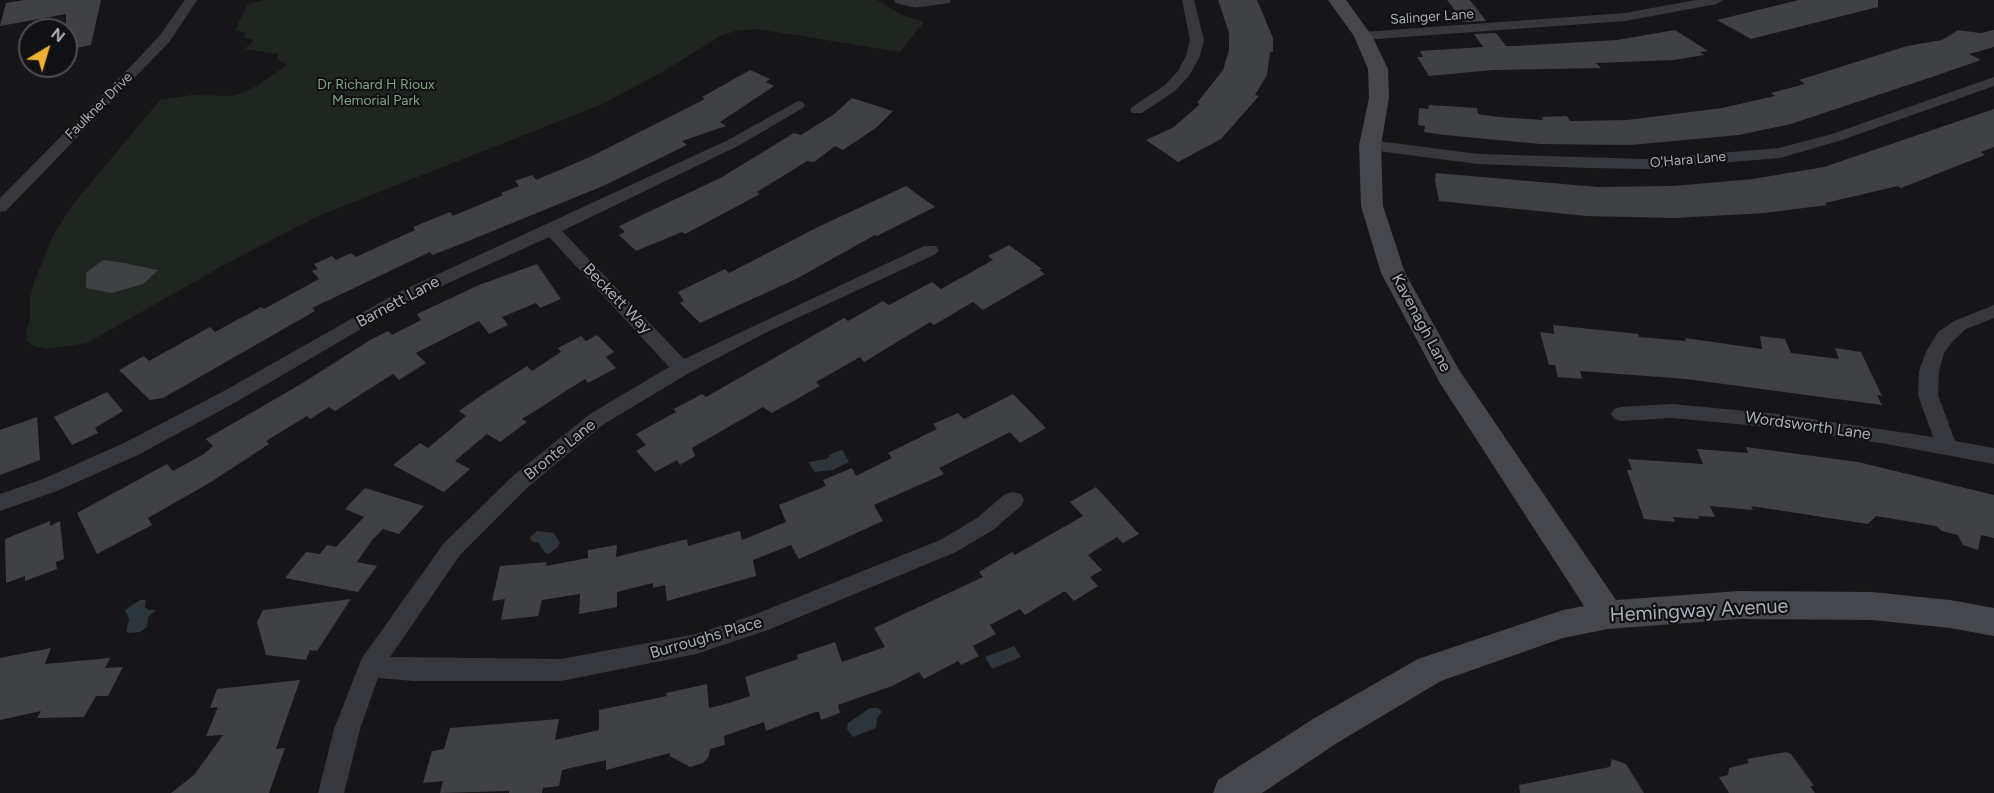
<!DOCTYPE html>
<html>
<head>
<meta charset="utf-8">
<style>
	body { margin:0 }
	#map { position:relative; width:1994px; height:793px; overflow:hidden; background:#161618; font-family:Figtree,sans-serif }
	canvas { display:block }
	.north { position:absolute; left:18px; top:18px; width:60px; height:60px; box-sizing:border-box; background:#111113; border:2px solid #4d4f55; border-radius:50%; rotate:38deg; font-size:16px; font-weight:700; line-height:24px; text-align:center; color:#a8adb8 }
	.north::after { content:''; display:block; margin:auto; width:21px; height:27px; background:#f2b134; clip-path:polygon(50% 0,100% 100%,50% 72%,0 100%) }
</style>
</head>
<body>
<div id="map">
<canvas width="1994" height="793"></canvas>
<div class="north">N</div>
</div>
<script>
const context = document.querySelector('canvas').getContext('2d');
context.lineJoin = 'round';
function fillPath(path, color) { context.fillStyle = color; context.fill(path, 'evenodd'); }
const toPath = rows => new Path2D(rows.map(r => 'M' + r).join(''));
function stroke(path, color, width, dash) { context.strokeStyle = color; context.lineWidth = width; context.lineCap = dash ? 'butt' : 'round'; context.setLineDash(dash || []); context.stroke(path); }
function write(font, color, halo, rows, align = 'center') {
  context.font = font + ' Figtree,sans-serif'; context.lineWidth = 4.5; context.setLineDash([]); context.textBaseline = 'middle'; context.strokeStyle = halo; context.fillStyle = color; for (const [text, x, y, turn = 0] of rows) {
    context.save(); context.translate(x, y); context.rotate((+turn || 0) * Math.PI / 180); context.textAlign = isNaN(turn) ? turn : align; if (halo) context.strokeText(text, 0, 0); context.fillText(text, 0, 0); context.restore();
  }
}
const green = toPath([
	[264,0,877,0,902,15,924,22,900,52,758,29,735,31,720,36,661,73,600,105,316,217,224,265,87,343,47,349,33,346,26,339,28,336,26,334,30,318,30,299,35,280,53,236,71,207,160,100,192,95,233,96,257,86,287,65,277,59,278,54,245,49,254,40,244,38,245,33,235,30,248,4]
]);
const water = toPath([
	[842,450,849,462,833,470,815,472,808,462,827,459,831,454],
	[537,531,554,533,560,543,557,548,548,554,544,552,539,543,531,541,530,537],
	[140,600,146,600,145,607,149,610,156,610,148,617,147,627,140,632,129,633,126,631,129,619,125,610],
	[1014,646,1021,657,992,669,985,657],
	[870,708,878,708,882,712,877,718,876,728,853,737,847,729,848,723]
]);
const building = toPath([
	[24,0,101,0,91,45,66,50,66,14,0,26,6,3],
	[1218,0,1257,0,1273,38,1273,52,1270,52,1267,75,1255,95,1259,96,1221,139,1178,162,1146,140,1174,127,1200,104,1197,103,1223,70,1229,50,1229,33],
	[1447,0,1470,0,1486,21,1464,22],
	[1799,0,1878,0,1878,7,1751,39,1717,20],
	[1675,30,1708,51,1700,52,1704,55,1674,60,1596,63,1601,68,1493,70,1429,76,1417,57,1423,57,1420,51,1483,47,1474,34,1496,33,1506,46,1515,46,1617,40],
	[1958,30,1980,33,1994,30,1994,47,1969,54,1981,60,1932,77,1791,124,1739,135,1630,145,1540,144,1445,135,1424,132,1425,126,1418,125,1419,108,1428,109,1429,105,1477,108,1478,114,1498,117,1543,120,1542,117,1567,116,1570,121,1627,120,1722,108,1775,96,1771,93,1805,84,1799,80,1907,46,1942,40],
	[750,70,770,79,766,82,774,86,720,122,726,126,682,141,687,145,603,186,456,246,432,255,430,252,312,308,315,311,163,398,150,400,119,370,144,356,149,361,210,327,215,332,261,307,264,309,319,279,312,271,318,269,314,264,332,256,336,260,351,253,356,257,415,230,413,227,450,212,453,216,503,195,501,193,519,186,515,181,532,175,536,180,590,157,705,99,702,97],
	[852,98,893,111,877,127,843,150,835,146,814,162,807,161,757,192,760,194,685,234,682,232,636,251,619,235,625,232,619,226,722,177,794,133,801,135,833,115],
	[1994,109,1994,147,1981,152,1985,155,1901,188,1898,186,1825,203,1827,205,1765,213,1674,218,1586,216,1439,201,1435,180,1436,173,1598,187,1673,186,1753,179,1824,167],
	[906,186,935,207,877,236,875,235,796,279,700,323,680,303,684,301,678,292,725,269,729,273,818,227],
	[1009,245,1042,269,1039,270,1045,274,983,310,973,302,934,325,930,322,864,362,860,357,816,382,820,386,772,413,763,407,692,448,695,456,680,465,677,460,655,472,636,451,646,445,636,434,676,412,674,409,702,394,706,397,844,318,848,321,883,301,889,305,932,282,941,289,993,260,988,256],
	[103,260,124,263,158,270,143,284,112,293,86,288,86,273],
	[537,264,561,299,540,308,536,303,502,317,508,325,489,334,479,321,416,353,426,363,399,380,393,374,335,411,329,407,310,419,307,416,266,441,269,444,211,482,148,518,152,525,97,554,77,513,167,464,173,471,204,454,213,446,206,439,301,384,370,340,388,331,392,335,421,320,417,314,479,285],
	[1553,325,1638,334,1639,337,1686,341,1685,338,1762,349,1760,336,1785,339,1791,353,1839,359,1835,348,1861,352,1882,396,1877,395,1882,405,1686,379,1580,371,1582,379,1558,377,1555,365,1549,365,1540,332,1554,334],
	[597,335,614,352,606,357,616,368,588,383,585,379,522,419,527,422,500,442,487,434,455,461,470,469,444,492,393,465,420,443,428,448,466,416,459,411,483,394,527,366,532,371,561,352,558,348,581,336,586,341],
	[107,392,123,411,95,428,98,433,72,445,54,417],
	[1013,394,1046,428,1020,443,1010,432,939,468,944,474,874,505,883,521,799,559,791,545,753,560,756,576,667,601,665,585,653,588,653,583,617,592,617,607,579,614,580,594,542,600,538,616,501,620,505,599,492,601,500,566,547,562,546,566,588,558,588,550,617,545,616,557,687,539,688,546,740,531,742,540,786,522,779,505,826,486,823,480,852,468,856,476,892,458,888,453,937,429,933,424,958,413,964,419],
	[37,417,40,460,0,475,0,430],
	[1746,447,1858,462,1994,495,1994,538,1981,535,1978,550,1963,545,1958,535,1942,531,1936,526,1876,516,1868,524,1751,506,1753,510,1710,506,1715,517,1698,516,1699,519,1673,517,1675,522,1644,519,1627,470,1632,470,1628,459,1703,464,1697,449,1748,453],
	[1096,487,1139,534,1123,543,1117,537,1088,555,1102,570,1090,577,1098,586,1074,601,1066,592,1063,592,1025,615,1020,609,990,625,996,634,973,646,979,656,961,665,958,661,924,679,919,672,892,686,838,705,840,713,821,720,819,712,815,712,766,731,764,722,724,736,725,745,710,749,709,756,703,763,690,767,670,756,670,753,606,770,606,760,562,770,559,786,543,788,542,793,509,793,509,791,440,793,443,781,423,783,432,751,444,749,450,728,559,719,555,740,599,730,599,710,667,696,666,693,707,684,709,708,729,703,750,696,745,677,798,659,797,655,835,642,842,662,885,647,874,628,983,577,979,572,1012,552,1015,555,1083,516,1070,502],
	[365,488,424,506,399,534,383,529,373,539,357,562,377,566,358,592,285,578,306,552,320,554,327,545,336,547,364,517,345,509],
	[50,521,50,526,60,521,64,559,56,562,57,569,25,581,25,576,6,583,5,539],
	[351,599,317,651,310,650,306,660,266,655,257,622,263,610],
	[51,648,45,664,110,658,105,668,123,667,108,696,96,696,84,717,37,718,41,711,0,720,0,658],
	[300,680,276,749,285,748,269,793,171,793,194,775,223,735,206,736,218,707,210,708,217,689],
	[1786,752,1791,754,1814,786,1810,786,1815,793,1729,793,1719,777,1728,775,1729,768,1749,763,1747,759],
	[1612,759,1626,764,1644,793,1520,793,1519,785,1610,767]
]);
const service = toPath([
	[898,0,915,4,947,0]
]);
const minor = toPath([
	[185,0,197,0,170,41,6,211,0,212,0,198,138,59,160,35,185,0],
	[1182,0,1194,0,1204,40,1200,56,1189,76,1175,91,1142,113,1132,113,1130,110,1132,107,1165,85,1178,71,1186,56,1190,40,1182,0],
	[1696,0,1723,0,1717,4,1625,21,1363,40,1356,36,1363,32,1625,13,1696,0],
	[1994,77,1994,86,1842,140,1780,158,1647,169,1590,168,1478,164,1370,150,1362,145,1370,140,1478,154,1647,159,1779,148,1832,134,1994,77],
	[798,101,803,102,805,105,803,108,738,146,562,231,684,359,924,246,936,246,939,250,936,254,769,331,689,373,604,424,528,487,460,555,390,657,561,659,696,634,756,614,940,540,977,518,1005,494,1013,492,1021,494,1024,500,1021,506,993,530,956,552,768,630,696,654,561,681,414,681,378,678,360,729,344,793,318,793,334,729,362,658,444,543,514,475,590,414,669,367,549,237,409,301,238,401,138,455,57,491,0,511,0,494,43,479,124,443,224,391,397,293,728,140,798,101],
	[1994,305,1994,318,1966,329,1952,342,1944,353,1939,371,1938,395,1955,441,1994,448,1994,464,1887,444,1779,428,1672,418,1621,421,1614,419,1611,414,1614,409,1621,407,1672,404,1779,414,1933,437,1918,395,1919,371,1926,352,1938,332,1954,321,1994,305]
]);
const secondary = toPath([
	[1328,0,1346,0,1372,36,1388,69,1389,98,1381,145,1383,206,1405,273,1459,370,1616,600,1739,591,1872,592,1950,600,1994,608,1994,636,1950,628,1872,620,1739,619,1608,629,1563,638,1441,681,1337,743,1262,793,1213,793,1218,780,1313,719,1418,659,1563,610,1584,606,1440,383,1381,273,1361,206,1359,145,1369,98,1368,69,1354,36,1328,0]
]);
const farStreetnames = [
	["Salinger Lane",1432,17,-4],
	["Faulkner Drive",99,106,-45],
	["O'Hara Lane",1688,160,-5]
];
const farParknames = [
	["Dr Richard H Rioux",376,85],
	["Memorial Park",376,101]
];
const streetNames = [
	["Beckett Way",617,299,46],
	["Barnett Lane",398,302,-28],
	["Kavenagh Lane",1421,323,62],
	["Wordsworth Lane",1808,426,8],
	["Bronte Lane",560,450,-39],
	["Burroughs Place",706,638,-16]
];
const nearStreetnames = [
	["Hemingway Avenue",1699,611,-3]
];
fillPath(green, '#1e261f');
fillPath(water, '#2c353c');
fillPath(building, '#404145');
stroke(service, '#37383d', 7);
fillPath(minor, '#37383d');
fillPath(secondary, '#45474d');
write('14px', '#a8adb8', '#111113', farStreetnames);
write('14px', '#7fa381', '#111113', farParknames);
write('16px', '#a8adb8', '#111113', streetNames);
write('20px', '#a8adb8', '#111113', nearStreetnames);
</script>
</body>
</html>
